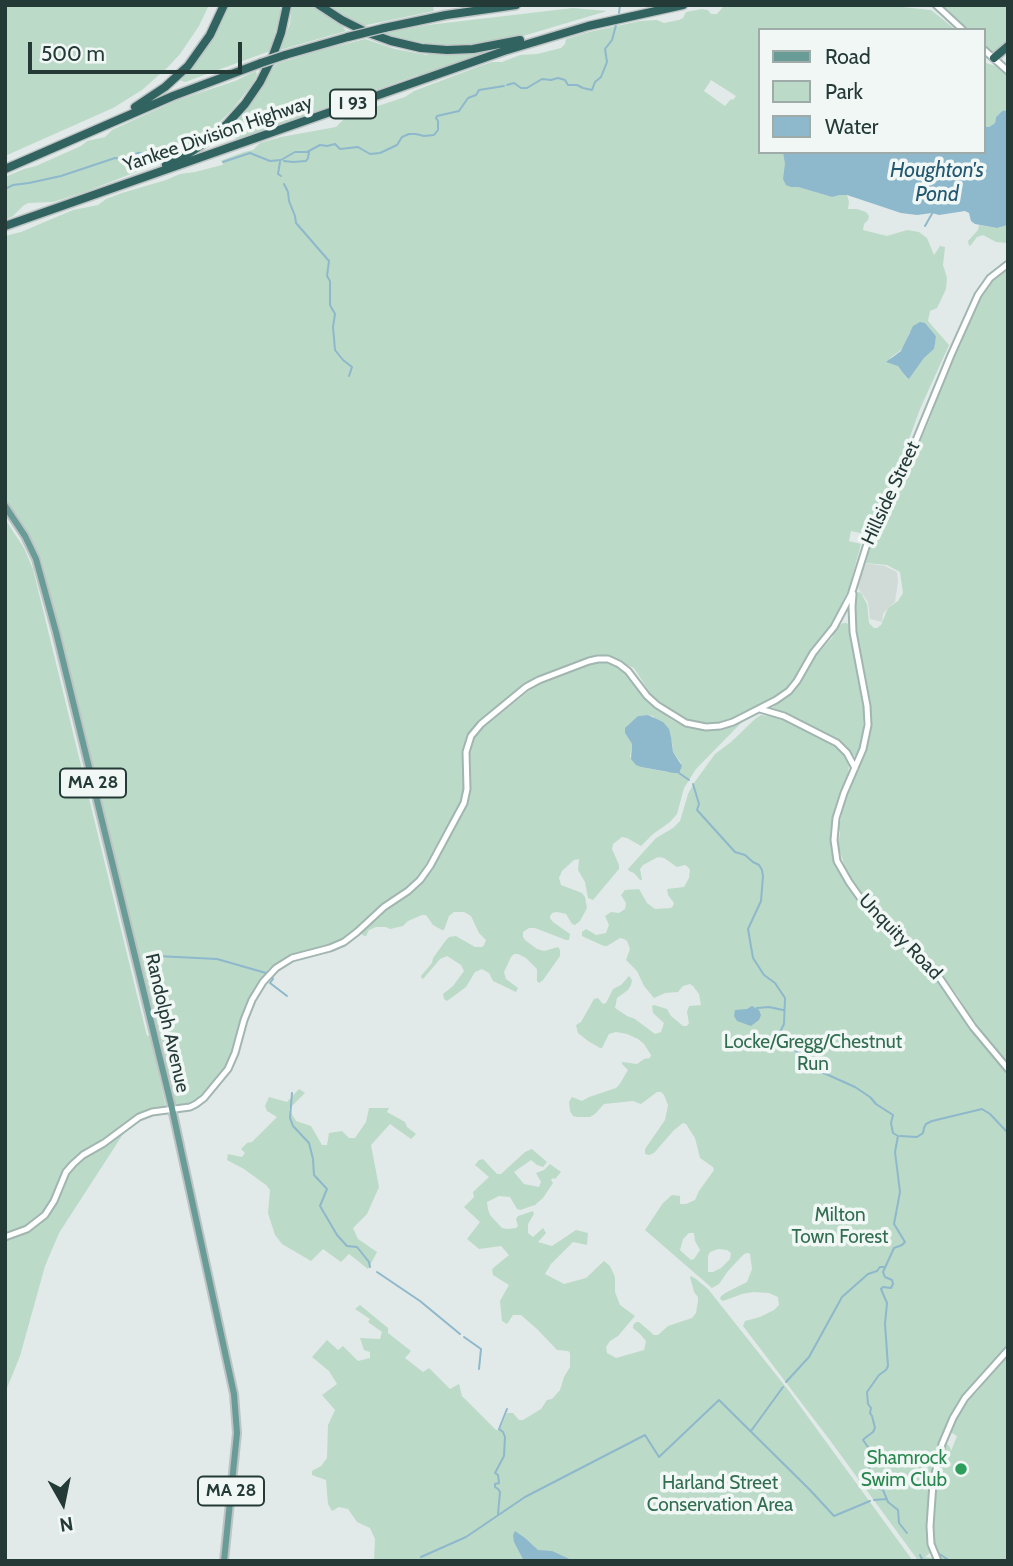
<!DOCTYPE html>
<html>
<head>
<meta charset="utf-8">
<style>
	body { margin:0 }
	#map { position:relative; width:1013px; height:1566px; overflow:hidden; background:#e1eae8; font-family:Cabin,sans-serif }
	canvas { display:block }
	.frame { position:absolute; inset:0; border:7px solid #233a37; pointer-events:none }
	.legend { position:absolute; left:758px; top:28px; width:228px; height:126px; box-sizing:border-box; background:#f1f7f5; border:2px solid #9faba9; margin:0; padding:9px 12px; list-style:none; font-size:21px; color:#233a37 }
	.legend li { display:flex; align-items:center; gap:14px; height:35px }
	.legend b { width:35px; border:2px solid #9faba9 }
	.north { position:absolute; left:28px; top:1468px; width:70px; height:70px; -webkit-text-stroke:5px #f1f7f5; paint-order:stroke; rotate:171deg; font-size:19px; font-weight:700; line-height:28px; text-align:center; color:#233a37 }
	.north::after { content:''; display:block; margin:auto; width:24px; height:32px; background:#233a37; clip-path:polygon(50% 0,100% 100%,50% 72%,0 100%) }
	.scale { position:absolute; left:28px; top:42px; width:214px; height:32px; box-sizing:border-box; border:4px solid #233a37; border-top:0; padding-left:9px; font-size:21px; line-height:24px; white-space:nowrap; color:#233a37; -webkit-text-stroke:5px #f1f7f5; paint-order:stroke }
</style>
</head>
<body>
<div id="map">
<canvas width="1013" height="1566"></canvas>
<div class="frame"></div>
<ul class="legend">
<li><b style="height:9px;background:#699c97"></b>Road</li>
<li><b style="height:19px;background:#bcdac8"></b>Park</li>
<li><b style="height:19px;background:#8eb8cb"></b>Water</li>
</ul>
<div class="north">N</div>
<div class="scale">500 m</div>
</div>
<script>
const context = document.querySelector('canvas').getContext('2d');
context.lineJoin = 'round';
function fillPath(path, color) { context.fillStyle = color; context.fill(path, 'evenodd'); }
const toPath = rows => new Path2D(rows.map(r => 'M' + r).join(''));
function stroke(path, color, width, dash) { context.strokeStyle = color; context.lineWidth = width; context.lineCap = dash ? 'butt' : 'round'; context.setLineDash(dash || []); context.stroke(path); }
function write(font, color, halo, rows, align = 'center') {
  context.font = font + ' Cabin,sans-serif'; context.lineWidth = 7; context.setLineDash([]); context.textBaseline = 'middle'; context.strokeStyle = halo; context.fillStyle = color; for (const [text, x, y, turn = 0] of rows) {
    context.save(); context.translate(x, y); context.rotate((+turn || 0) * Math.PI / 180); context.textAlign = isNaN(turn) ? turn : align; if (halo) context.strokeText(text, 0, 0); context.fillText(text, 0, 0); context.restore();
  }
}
const built = toPath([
	[864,563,885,566,897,572,898,581,895,602,888,608,883,614,882,622,870,619,868,602,858,588]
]);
const green = toPath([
	[5,5,209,5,199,26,180,54,168,67,142,90,113,108,5,156],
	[229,5,280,5,280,15,270,51,185,82,180,80,200,58,217,32],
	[292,5,313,5,340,23,346,31,280,50,290,24],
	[328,5,429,5,433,6,434,11,362,26],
	[728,5,872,5,876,7,902,7,931,10,956,30,759,30,759,152,783,152,791,187,798,187,832,197,840,195,847,195,849,202,848,209,857,209,866,212,869,216,868,220,864,224,863,230,887,236,907,230,919,232,927,238,934,255,940,246,945,247,943,265,947,278,946,289,939,304,937,308,930,311,928,321,949,345,920,409,904,453,865,534,851,531,849,541,861,544,849,588,834,621,808,656,788,688,778,696,723,723,706,725,695,723,674,712,652,696,634,668,610,657,598,656,582,661,544,675,524,685,490,712,468,734,463,751,463,795,455,814,445,829,419,876,408,888,381,906,342,940,330,945,292,955,278,962,269,969,256,986,248,1000,228,1062,216,1079,198,1098,188,1103,179,1105,175,1103,41,558,34,543,5,499,5,236,21,232,73,210,98,205,106,199,122,193,166,180,180,174,195,172,222,165,224,162,220,161,244,152,253,150,260,143,281,137,336,127,344,119,354,114,405,97,414,91,480,66,492,62,502,62,520,55,537,54,561,48,565,44,566,39,589,32,640,21,657,20,664,23,679,20,683,18,686,12,702,9,708,10,711,14,717,14,723,7],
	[711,80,736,96,733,100,731,99,725,106,704,91],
	[925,323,936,336,934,349,924,358,909,379,906,378,902,370,890,358,904,348,909,333],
	[942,5,1008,5,1008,42,994,54,983,44,983,30,968,30],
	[573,8,607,11,523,36,476,46,442,45,403,40,380,34,428,25],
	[365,39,395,49,427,55,428,52,466,54,495,51,419,77,418,75,237,139,226,133,247,110,276,64,321,50],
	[983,58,986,63,996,66,1008,76,1008,110,1002,111,996,117,995,123,989,127,983,127],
	[256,71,257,75,253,83,232,110,205,136,183,150,151,166,85,192,53,202,28,203,23,206,13,216,5,220,5,177,24,169,36,166,81,146,87,141,105,137,112,130,175,101,235,81],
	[979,225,997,228,1008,225,1008,243,996,242,983,235,977,237,971,245,969,246,968,241,978,230],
	[1008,268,1008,1064,970,1016,958,996,938,969,894,931,867,902,852,882,846,870,838,845,840,833,839,828,844,802,864,755,870,726,870,703,855,628,856,593,859,592,861,593,867,604,869,623,874,628,877,628,881,625,888,608,898,601,903,593,900,572,887,565,866,563,867,554,877,523,916,451,929,421,946,373,979,299,991,282],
	[5,519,24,548,33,569,147,1036,150,1035,167,1112,142,1117,127,1128,59,1233,45,1266,20,1356,5,1393],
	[843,623,847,623,849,627,864,711,862,743,859,751,855,756,852,755,845,746,837,740,788,714,772,708,796,688,815,657,832,638,837,627],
	[603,661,613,663,626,672,649,702,672,720,688,728,714,730,729,727,742,721,743,721,696,769,684,788,677,814,670,822,653,834,641,846,627,838,622,837,613,844,612,849,619,865,619,869,593,900,588,898,585,882,578,870,579,859,574,860,562,871,559,878,561,885,582,893,585,897,587,908,580,921,575,925,572,924,566,914,557,912,552,913,550,916,550,918,553,922,570,934,569,940,566,940,535,928,529,928,523,932,523,937,525,940,537,949,544,951,558,947,560,950,560,956,543,980,539,983,537,981,537,969,526,958,518,954,514,954,511,957,504,972,506,979,518,988,516,992,493,981,489,973,482,969,475,972,466,987,447,1001,444,999,443,994,453,986,464,971,461,965,447,956,440,959,424,978,422,979,421,976,432,963,433,958,446,940,449,937,456,936,475,947,482,947,484,945,486,940,479,933,471,916,464,912,454,912,449,916,444,930,442,930,433,925,426,915,422,915,408,921,403,926,390,929,386,927,376,927,369,930,366,936,364,936,361,933,381,914,419,887,438,857,448,836,467,805,470,789,469,761,470,743,480,730,535,686,593,662],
	[648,715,653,716,672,742,673,752,681,763,667,772,641,767,630,757,632,744,625,733,638,716],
	[761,715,776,717,787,721,838,747,844,753,849,765,848,775,836,804,830,833,831,850,835,866,850,889,873,919,935,975,973,1033,1008,1074,1008,1346,973,1383,957,1403,941,1435,933,1464,927,1512,927,1536,930,1553,925,1557,932,1558,935,1561,918,1561,917,1559,829,1439,743,1326,745,1321,760,1317,774,1310,779,1305,778,1297,769,1293,753,1292,742,1294,723,1301,720,1299,721,1296,727,1292,747,1282,752,1269,750,1254,748,1253,744,1254,728,1271,719,1284,712,1288,645,1230,663,1203,672,1195,680,1196,680,1204,686,1204,695,1200,699,1191,714,1170,713,1167,700,1158,695,1138,686,1124,683,1123,674,1130,654,1153,649,1155,645,1154,645,1149,665,1120,668,1105,664,1095,661,1092,657,1092,641,1104,633,1101,604,1104,595,1114,590,1117,577,1117,573,1116,570,1111,569,1102,572,1097,582,1101,589,1097,616,1088,619,1085,628,1070,622,1064,622,1062,637,1064,644,1059,650,1058,651,1055,644,1044,638,1039,627,1034,616,1032,609,1034,602,1048,600,1048,588,1041,578,1033,576,1025,581,1022,594,999,598,998,603,1004,606,1003,613,989,621,985,629,976,632,980,631,985,628,990,617,998,615,1008,627,1016,635,1019,655,1034,661,1032,664,1023,653,1013,652,1006,654,1005,667,1009,671,1016,683,1026,687,1026,689,1023,687,1012,689,1006,701,1005,699,994,693,986,690,984,683,986,678,992,665,993,654,998,644,986,637,971,626,960,630,949,627,941,624,939,620,938,607,946,604,946,586,938,582,936,582,932,586,929,596,935,606,933,609,925,605,916,611,912,619,913,625,909,626,903,621,895,625,890,639,889,647,903,655,909,671,908,673,906,674,903,668,895,667,889,684,887,689,878,690,870,688,867,685,865,677,867,664,858,658,857,643,865,640,869,642,880,640,880,634,873,629,871,628,869,656,838,673,828,680,821,688,794,694,783,715,754,731,742,755,719],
	[689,1233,694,1233,695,1241,700,1250,694,1259,691,1260,680,1250,683,1239],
	[718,1249,727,1250,731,1253,730,1259,721,1268,713,1272,708,1272,708,1256,710,1252],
	[299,1089,305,1093,289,1109,296,1121,311,1126,322,1145,327,1145,329,1133,342,1131,349,1138,355,1138,366,1122,369,1108,389,1108,387,1112,405,1122,407,1127,416,1134,411,1139,390,1124,371,1145,379,1187,367,1214,353,1228,358,1239,377,1252,368,1269,349,1254,341,1262,323,1249,311,1261,282,1244,275,1235,268,1213,270,1190,266,1185,244,1169,227,1160,228,1154,242,1157,245,1153,241,1149,247,1143,252,1142,277,1117,267,1111,265,1106,269,1097,287,1102],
	[532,1149,547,1162,543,1167,537,1165,531,1160,514,1172,524,1184,539,1187,541,1182,536,1173,544,1170,550,1164,561,1172,555,1179,553,1178,551,1180,553,1183,543,1198,535,1205,520,1210,517,1209,510,1197,499,1196,487,1202,488,1209,490,1215,502,1228,508,1229,516,1228,518,1226,516,1219,518,1216,533,1211,534,1214,528,1224,528,1233,533,1237,543,1228,546,1233,538,1242,552,1246,576,1230,588,1233,587,1245,573,1242,551,1264,545,1274,564,1284,586,1278,604,1261,610,1266,615,1277,615,1292,620,1305,635,1316,618,1336,610,1341,606,1347,607,1353,616,1358,644,1350,646,1341,640,1334,633,1328,633,1325,636,1322,639,1322,654,1335,658,1335,668,1326,692,1318,696,1313,698,1301,698,1297,694,1292,690,1277,691,1276,696,1279,708,1289,789,1391,913,1561,374,1561,375,1539,370,1528,357,1522,348,1509,339,1507,332,1511,328,1504,326,1480,312,1475,312,1471,321,1466,327,1458,328,1425,335,1410,322,1395,337,1384,329,1371,312,1357,327,1340,338,1350,343,1346,358,1361,370,1358,370,1352,364,1350,360,1338,380,1339,382,1332,368,1322,370,1319,355,1309,360,1305,388,1328,388,1333,411,1351,405,1358,423,1372,429,1368,450,1389,459,1384,462,1396,496,1430,500,1429,507,1413,513,1413,519,1420,523,1420,541,1409,547,1400,552,1399,560,1390,564,1377,570,1367,570,1353,568,1351,557,1350,537,1329,521,1315,513,1315,507,1324,502,1321,500,1301,509,1285,493,1275,492,1269,509,1255,501,1246,479,1249,467,1239,480,1222,464,1207,474,1197,473,1192,489,1177,475,1165,479,1160,483,1159,497,1174,501,1174,525,1152],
	[1008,1355,1008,1561,942,1561,933,1542,932,1527,936,1481,942,1451,946,1443,950,1447,951,1451,957,1436,952,1433,952,1426,961,1411,972,1396,977,1392,990,1374]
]);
const water = toPath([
	[1008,110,1008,225,997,228,975,224,971,221,969,213,965,211,939,215,932,213,917,215,901,213,847,195,840,195,832,197,798,187,791,187,786,185,783,179,785,164,783,152,983,152,983,127,989,127,995,123,996,117,1002,111],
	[920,322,925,323,936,336,935,344,934,349,924,358,909,379,907,378,898,366,886,362,901,351,913,326],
	[648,715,663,722,669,729,671,737,673,752,682,766,679,773,674,773,641,767,636,765,631,759,632,744,625,733,625,728,638,716],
	[752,1006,759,1010,761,1015,759,1020,751,1026,737,1021,734,1016,735,1010,747,1009],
	[515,1531,525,1538,538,1550,552,1551,574,1561,524,1561,514,1542,513,1535]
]);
const stream = toPath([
	[619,13,620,5],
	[507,85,514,83,521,88,527,88,542,79,551,80,558,78,565,80,568,85,577,85,583,88,592,90,595,82,601,77,607,62,605,49,612,40,616,25],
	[284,161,293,162,306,161,308,158,309,152],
	[223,162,250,153,270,161,281,160,295,152,307,152,320,145,327,146,335,144,340,149,358,147,370,154,380,153,397,145,402,137,409,134,416,134,424,136,434,135,438,130,438,121,436,118,437,116,459,111,468,98,476,95,479,90,504,86],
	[280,162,278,174,281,176],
	[284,184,288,192,289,201,295,216,296,223,329,261,327,276,330,281,330,305,335,314,333,327,335,350,343,360,352,367,349,376],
	[5,189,13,185,29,183,61,176,115,158,127,159,138,153,158,153,170,158],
	[925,226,933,212],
	[679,773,689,780],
	[693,784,699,804,697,810,735,852,745,855,753,862,759,865,762,870,763,876,761,901,748,929,753,958,764,975,775,983,785,998,784,1024,781,1030,790,1047,810,1060,817,1070,855,1087,870,1097,876,1104,893,1115,891,1123,893,1133,898,1136,895,1152,900,1192,894,1224,905,1242,902,1245,894,1248,883,1272,885,1277,892,1280,893,1284,891,1288,883,1287,881,1289,887,1303,885,1324,888,1366,886,1370,879,1375,867,1392,868,1404,871,1408,870,1413,872,1416,875,1428,873,1432,865,1438,863,1440,868,1447,870,1457,869,1475,874,1480,876,1487,883,1490,888,1502,898,1510,899,1523,907,1533],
	[157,956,217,959,266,973],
	[272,977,273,979,270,983,287,996],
	[757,1008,769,1007,783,1010],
	[292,1093,290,1118,293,1126,309,1143,313,1159,314,1175,327,1189,320,1206,337,1235,347,1246,357,1247,369,1262,370,1267],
	[900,1136,917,1137,923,1133,924,1128,926,1124,932,1121,982,1109,990,1114,1008,1133],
	[377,1272,420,1301,460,1334],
	[464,1337,481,1349,479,1369],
	[786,1382,809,1357,842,1297,868,1274,877,1271,880,1267,884,1267],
	[751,1431,783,1387],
	[874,1500,886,1499],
	[498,1514,500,1492,498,1489,495,1487,495,1484,499,1483,498,1475,495,1473,504,1456,505,1437,503,1432,499,1429,507,1409],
	[938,1553,950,1561],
	[920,1555,923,1561],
	[421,1557,466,1537,525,1497,645,1435,659,1457,719,1400,810,1490,834,1516,870,1501],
	[413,1561,416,1560]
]);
const secondary = toPath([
	[936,5,963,30],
	[983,49,1008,71],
	[853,594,852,607,853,632,867,706,868,725,863,749,844,793,836,818,834,840,837,861,849,882,866,906,890,931,937,974,973,1027,1008,1069],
	[760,709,784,716,837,743,847,753,855,768],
	[5,1237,27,1229,45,1215,54,1201,66,1172,73,1164,83,1155,104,1143,139,1117,152,1112,190,1107,196,1104,204,1098,228,1069,235,1053,244,1020,252,1000,263,982,276,968,292,958,330,948,344,942,357,932,384,907,408,891,420,880,430,866,464,803,467,789,466,752,471,736,481,724,526,687,539,680,589,661,598,659,608,659,619,664,628,671,647,696,657,705,686,723,706,727,720,726,733,722,776,700,789,691,797,681,813,653,834,627,851,595,871,531,914,445,951,355,978,295,990,278,1008,264],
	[938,1561,931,1544,930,1526,933,1483,942,1444,953,1418,965,1398,1008,1350]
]);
const primary = toPath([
	[5,506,25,536,36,559,56,632,171,1104,234,1394,237,1433,224,1561]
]);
const motorway = toPath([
	[319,5,342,20,366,32,391,41,421,48,447,50,473,49,520,40],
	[384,28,446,15,516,5],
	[285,55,348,37],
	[994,58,1008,46],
	[135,107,165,87,188,66,210,35,224,5],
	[166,165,191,152,212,138,227,124,245,104,260,82,272,58,281,33,287,5],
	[5,169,173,96,261,63],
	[5,226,504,51,588,26,683,5]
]);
const motorwayBridge = toPath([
	[348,37,384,28],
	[261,63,285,55]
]);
const markers = [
	[961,1469,7,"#2e9e5b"]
];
const shields = [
	[353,104,46],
	[93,783,66],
	[231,1491,66]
];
const shieldNames = [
	["I 93",353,104],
	["MA 28",93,783],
	["MA 28",231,1491]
];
const streetNames = [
	["Yankee Division Highway",218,134,-19],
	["Hillside Street",891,493,-65],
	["Unquity Road",900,937,46],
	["Randolph Avenue",167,1023,77]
];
const parkNames = [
	["Locke/Gregg/Chestnut",813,1042],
	["Run",813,1064],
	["Milton",840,1215],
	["Town Forest",840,1237],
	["Harland Street",720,1483],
	["Conservation Area",720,1505]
];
const leisureNames = [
	["Shamrock",947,1458],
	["Swim Club",947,1480]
];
const waterNames = [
	["Houghton's",937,171],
	["Pond",937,195]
];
fillPath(built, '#d0dad7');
fillPath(green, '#bcdac8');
fillPath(water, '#8eb8cb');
stroke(stream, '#8eb8cb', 2);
stroke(secondary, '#a1b5b1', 9);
stroke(primary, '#bdc4c3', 10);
stroke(motorway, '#bdc4c3', 11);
stroke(secondary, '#fff', 5);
stroke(primary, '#699c97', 6);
stroke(motorway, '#316360', 8);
stroke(motorwayBridge, '#bdc4c3', 11, []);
stroke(motorwayBridge, '#316360', 8);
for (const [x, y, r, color] of markers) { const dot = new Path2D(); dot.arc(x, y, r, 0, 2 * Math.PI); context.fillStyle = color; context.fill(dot); stroke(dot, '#f1f7f5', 2.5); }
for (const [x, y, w] of shields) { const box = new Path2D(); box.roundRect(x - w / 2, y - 14.5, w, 29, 5); context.fillStyle = '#f1f7f5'; context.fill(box); stroke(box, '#233a37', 2); }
write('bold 18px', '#233a37', null, shieldNames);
write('19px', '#233a37', '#f1f7f5', streetNames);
write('19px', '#316d51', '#f1f7f5', parkNames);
write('19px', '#27864d', '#f1f7f5', leisureNames, 'right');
write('italic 21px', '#225870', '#f1f7f5', waterNames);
</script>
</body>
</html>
